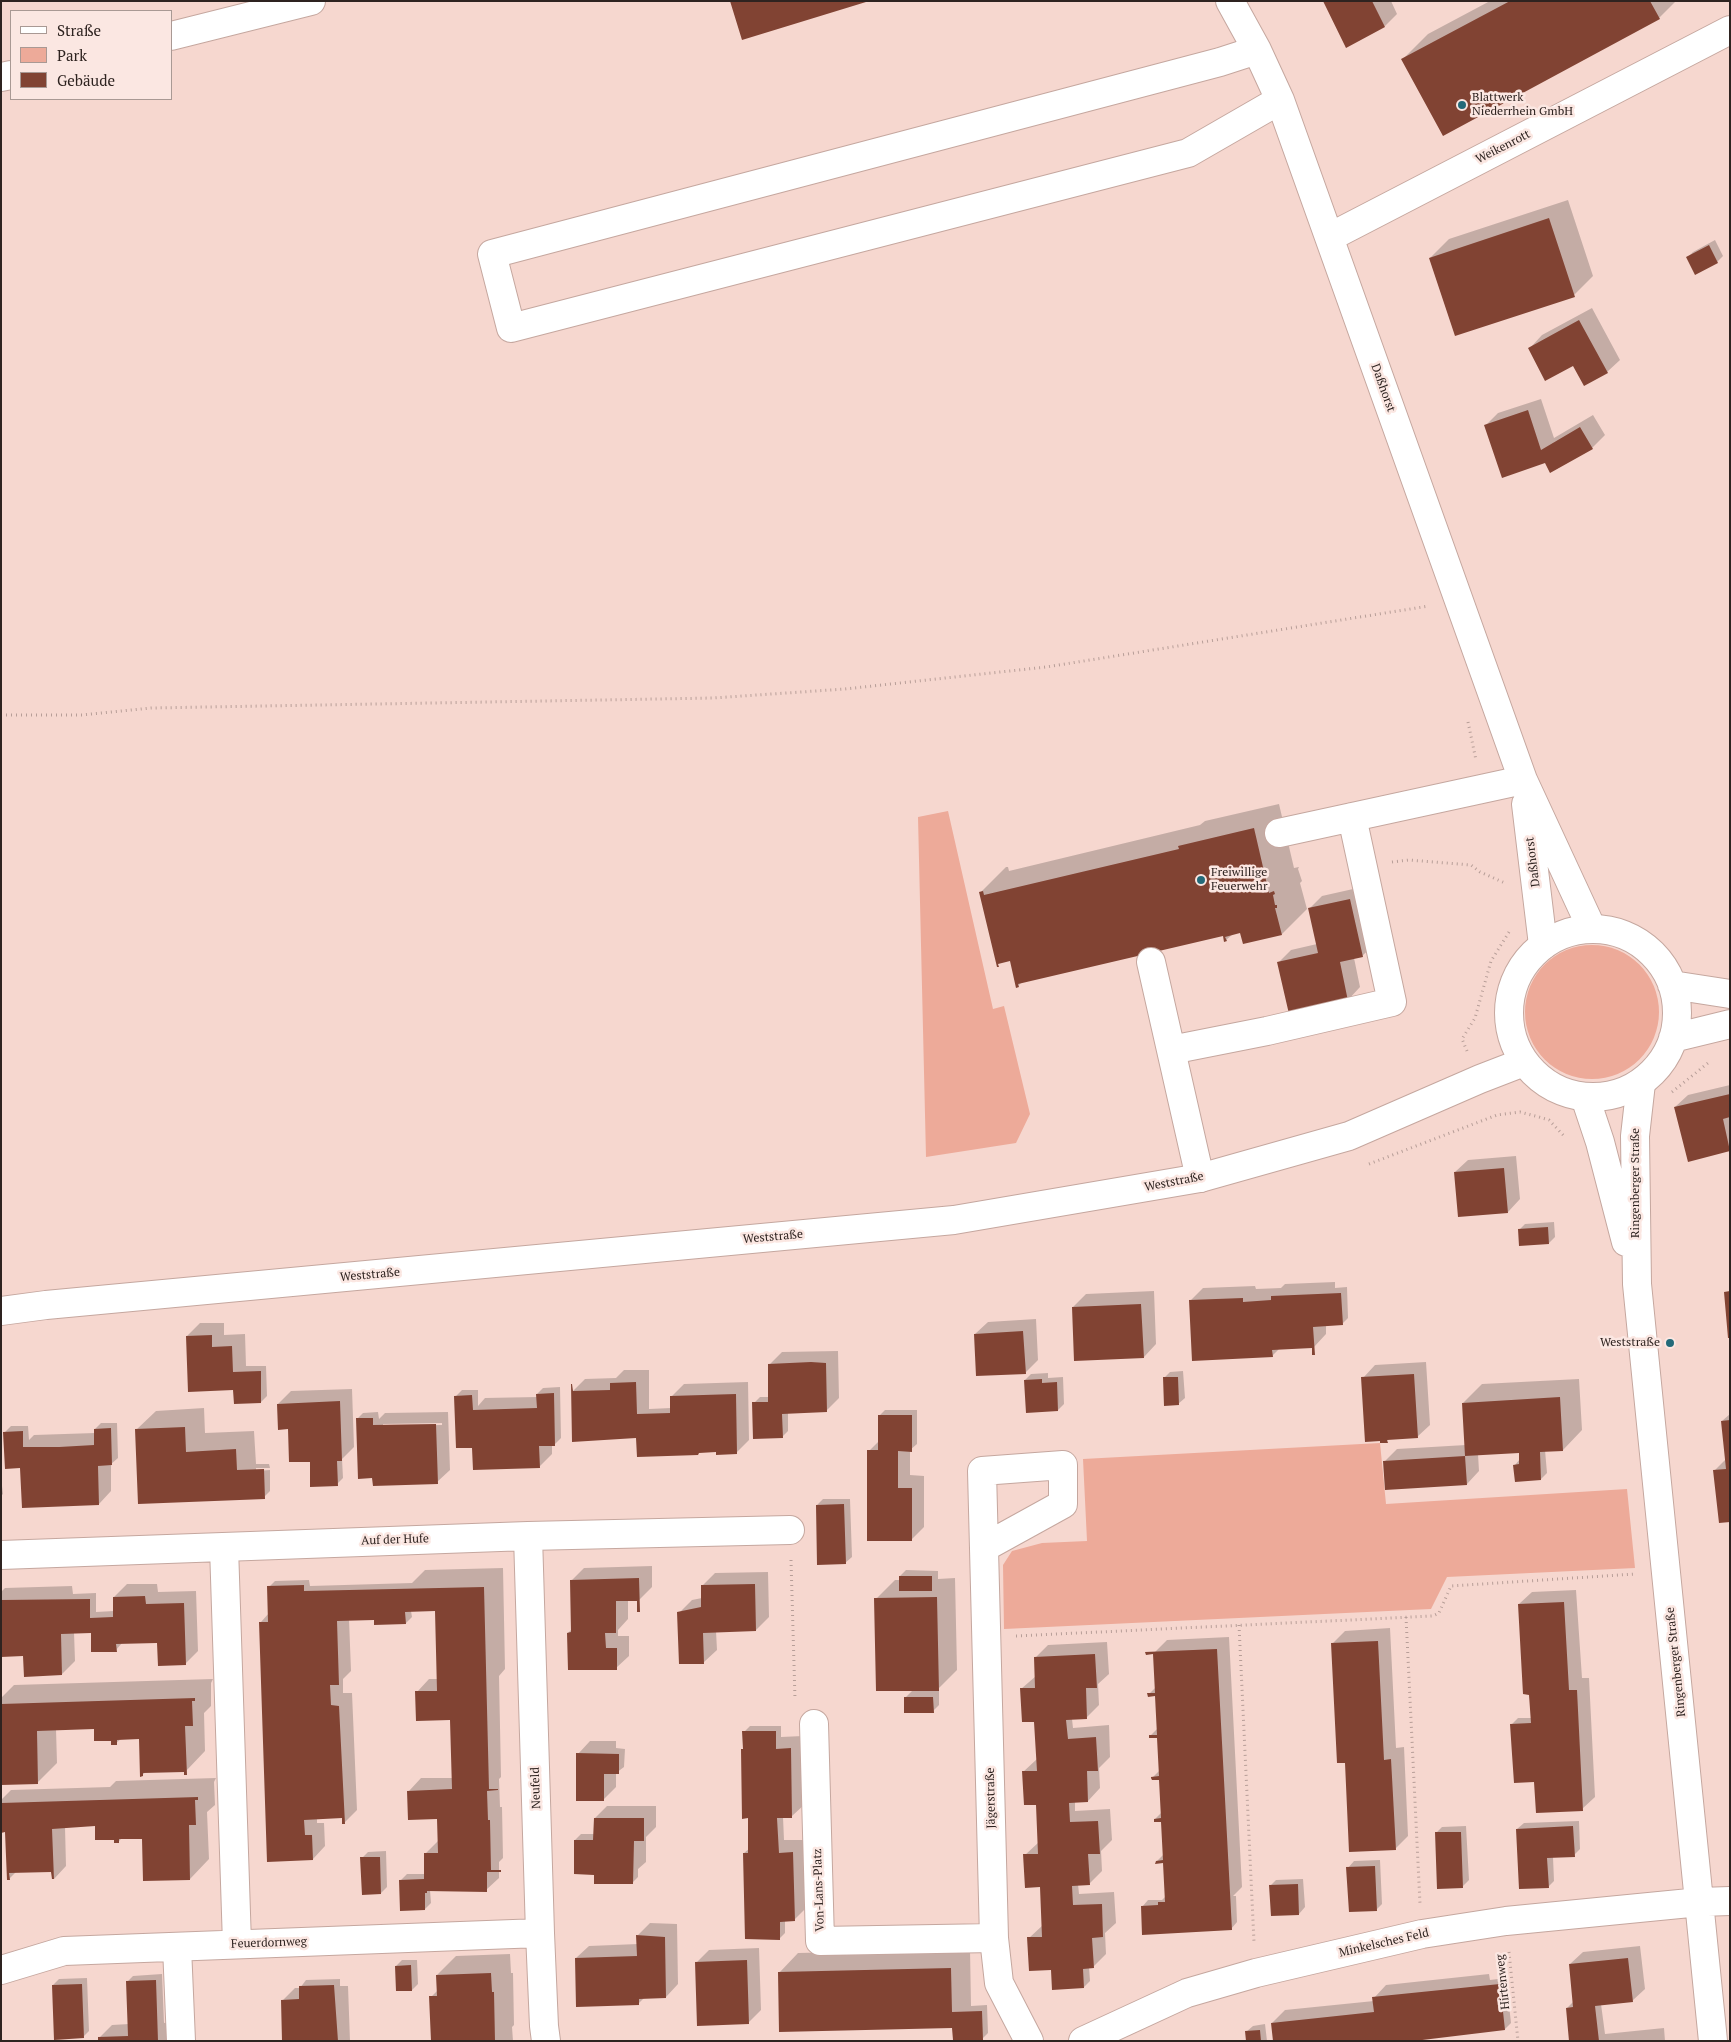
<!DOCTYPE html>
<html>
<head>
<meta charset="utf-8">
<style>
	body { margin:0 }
	#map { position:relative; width:1731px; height:2042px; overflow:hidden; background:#f6d7cf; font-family:"PT Serif",serif }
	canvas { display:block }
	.frame { position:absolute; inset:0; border:2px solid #2e2320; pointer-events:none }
	.legend { position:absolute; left:10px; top:10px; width:162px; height:90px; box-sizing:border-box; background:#fbe7e2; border:1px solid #a99994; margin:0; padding:6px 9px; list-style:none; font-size:15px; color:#2e2320 }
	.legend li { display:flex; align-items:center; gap:10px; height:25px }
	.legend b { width:25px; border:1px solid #a99994 }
</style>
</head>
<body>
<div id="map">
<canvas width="1731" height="2042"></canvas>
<div class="frame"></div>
<ul class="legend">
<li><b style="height:6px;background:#fff"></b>Straße</li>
<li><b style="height:14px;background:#edaa99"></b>Park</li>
<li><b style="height:14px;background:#814333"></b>Gebäude</li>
</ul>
</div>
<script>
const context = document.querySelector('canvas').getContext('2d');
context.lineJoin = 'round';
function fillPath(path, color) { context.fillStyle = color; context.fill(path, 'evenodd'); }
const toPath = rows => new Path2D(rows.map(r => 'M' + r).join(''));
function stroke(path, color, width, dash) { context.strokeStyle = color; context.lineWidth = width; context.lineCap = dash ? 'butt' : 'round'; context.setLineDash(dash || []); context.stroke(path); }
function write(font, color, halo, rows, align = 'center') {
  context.font = font + ' "PT Serif",serif'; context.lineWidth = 5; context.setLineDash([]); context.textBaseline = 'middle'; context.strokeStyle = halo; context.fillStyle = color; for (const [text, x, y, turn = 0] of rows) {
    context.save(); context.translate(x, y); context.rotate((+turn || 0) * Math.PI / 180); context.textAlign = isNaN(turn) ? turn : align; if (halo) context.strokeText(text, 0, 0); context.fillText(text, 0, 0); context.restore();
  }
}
const green = toPath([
	[948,811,993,1009,1004,1006,1030,1114,1016,1143,926,1157,918,817],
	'1525 1012a67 67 0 1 1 134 0a67 67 0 1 1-134 0Z',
	[1380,1443,1386,1504,1627,1489,1635,1568,1447,1577,1431,1609,1004,1629,1003,1565,1012,1551,1042,1543,1087,1541,1083,1459]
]);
const shadow = toPath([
	[1324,1,1391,1,1397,14,1385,26],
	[1490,1,1676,1,1659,18,1403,59,1428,34],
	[1568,200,1593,276,1574,295,1430,258,1449,239],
	[1715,240,1723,256,1717,262,1687,258,1693,252],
	[1592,308,1620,360,1607,372,1574,364,1530,348,1542,335],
	[1541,399,1554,438,1593,415,1605,435,1592,448,1551,472,1545,462,1485,426,1498,413],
	[1279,804,1294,868,1299,867,1298,869,1302,881,1300,883,1307,909,1282,934,1241,932,1233,934,1226,940,1223,935,1022,982,1018,986,1011,960,981,892,1006,867,1008,867,1009,871,1200,825,1205,821],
	[1362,887,1375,944,1362,956,1354,958,1360,987,1348,1000,1279,962,1291,950,1317,944,1309,909,1322,896],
	[1730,1085,1730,1150,1675,1107,1688,1095],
	[1516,1156,1520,1199,1508,1212,1455,1172,1468,1160],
	[1554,1222,1555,1237,1549,1243,1519,1230,1525,1224],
	[1335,1282,1335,1288,1347,1287,1348,1318,1342,1324,1326,1324,1326,1334,1314,1347,1279,1349,1272,1356,1190,1301,1203,1288,1255,1286,1256,1289,1281,1288,1285,1284],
	[1154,1291,1156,1344,1144,1357,1073,1307,1086,1294],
	[1036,1319,1038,1360,1025,1373,975,1334,988,1322],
	[200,1323,224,1323,224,1335,245,1334,246,1366,266,1366,267,1396,261,1402,235,1389,187,1336],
	[838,1351,839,1398,826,1411,788,1412,788,1431,782,1437,754,1403,760,1397,770,1397,769,1365,782,1352],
	[1426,1362,1430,1425,1417,1437,1389,1439,1387,1441,1363,1378,1375,1365],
	[624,1370,649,1370,649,1409,671,1408,671,1397,684,1384,748,1382,749,1440,736,1453,638,1437,572,1392,585,1379,616,1378],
	[1183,1371,1185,1398,1178,1404,1164,1378,1170,1372],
	[1048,1373,1048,1378,1063,1377,1064,1404,1058,1410,1025,1380,1031,1374],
	[1579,1379,1582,1430,1563,1450,1545,1450,1547,1473,1541,1479,1515,1465,1520,1459,1520,1452,1478,1454,1479,1471,1467,1484,1384,1462,1397,1449,1466,1445,1463,1403,1482,1384],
	[560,1387,561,1438,555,1444,552,1444,552,1454,539,1467,473,1447,456,1396,462,1390,478,1390,478,1406,485,1398,537,1397,537,1394,543,1388],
	[352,1389,354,1447,342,1459,343,1478,337,1484,311,1461,289,1428,278,1404,291,1391],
	[204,1408,205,1433,254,1431,256,1464,269,1464,270,1468,256,1468,256,1471,270,1470,270,1491,264,1497,136,1430,156,1411],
	[885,1410,917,1410,917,1444,910,1450,910,1475,924,1476,924,1527,911,1540,869,1451,880,1440,879,1416],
	[378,1412,379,1419,385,1413,448,1412,450,1470,437,1482,357,1419,363,1413],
	[442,1423,442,1425,383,1426,383,1424],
	[1730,1414,1730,1521,1714,1471,1726,1459,1722,1421],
	[101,1423,117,1423,118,1458,111,1464,111,1491,99,1504,22,1465,5,1432,11,1426,28,1426,29,1440,34,1435,95,1433,95,1429],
	[1,1478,3,1494,1,1496],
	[823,1499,850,1499,852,1557,845,1563,817,1505],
	[652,1566,652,1587,639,1600,628,1600,628,1619,618,1630,618,1636,629,1636,629,1656,616,1668,568,1633,572,1629,571,1581,584,1568],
	[503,1568,505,1669,499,1676,501,1777,499,1779,500,1807,502,1807,503,1858,499,1862,499,1878,486,1890,430,1890,431,1903,425,1909,401,1880,407,1874,426,1874,425,1854,438,1841,439,1818,409,1791,421,1778,453,1778,451,1719,417,1692,429,1679,438,1679,436,1610,411,1611,412,1617,406,1623,375,1618,349,1619,351,1671,343,1679,343,1693,352,1693,357,1810,344,1823,343,1817,317,1818,317,1823,324,1823,325,1846,313,1859,268,1860,261,1622,269,1613,269,1587,275,1581,309,1580,310,1586,412,1583,425,1570],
	[906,1570,938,1571,938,1579,955,1578,957,1670,936,1691,939,1691,939,1705,933,1711,905,1698,913,1690,876,1599,895,1580,900,1580,900,1576],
	[768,1572,769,1617,756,1630,716,1631,717,1650,704,1662,680,1663,679,1613,692,1600,702,1598,702,1586,715,1573],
	[127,1584,157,1584,158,1592,196,1591,198,1651,185,1664,158,1642,122,1643,116,1650,92,1631,74,1632,75,1661,62,1674,24,1655,1,1656,1,1592,5,1588,72,1586,73,1594,96,1593,96,1612,114,1611,114,1597],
	[1576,1590,1582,1678,1589,1678,1595,1797,1582,1809,1535,1779,1512,1724,1518,1718,1532,1718,1519,1604,1532,1592],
	[1390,1628,1396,1748,1404,1747,1408,1836,1395,1849,1346,1762,1332,1644,1345,1631],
	[1229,1637,1242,1887,1233,1896,1236,1896,1237,1922,1231,1929,1142,1907,1148,1900,1162,1900,1166,1896,1164,1862,1157,1861,1164,1854,1162,1820,1155,1819,1162,1812,1160,1778,1153,1777,1160,1770,1158,1737,1151,1735,1158,1728,1156,1695,1149,1694,1156,1687,1154,1653,1167,1640],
	[1107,1642,1109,1674,1098,1684,1099,1705,1086,1718,1072,1719,1073,1728,1109,1725,1110,1757,1099,1768,1100,1788,1088,1801,1075,1801,1075,1811,1110,1809,1112,1840,1101,1851,1102,1871,1089,1884,1078,1884,1079,1894,1114,1892,1116,1923,1105,1933,1106,1954,1093,1967,1089,1967,1090,1981,1084,1987,1052,1969,1029,1938,1043,1925,1041,1888,1025,1855,1039,1842,1037,1803,1023,1772,1037,1759,1035,1720,1021,1689,1036,1676,1035,1658,1048,1645],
	[213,1679,211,1683,211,1706,204,1713,205,1751,186,1771,146,1772,142,1775,140,1738,121,1739,116,1743,95,1728,56,1729,57,1763,38,1782,1,1783,1,1698,14,1685],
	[750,1726,781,1726,781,1737,803,1736,805,1804,792,1816,783,1817,784,1840,806,1840,807,1907,794,1920,785,1920,785,1933,779,1939,744,1853,750,1848,749,1817,742,1750,744,1748,744,1732],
	[590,1741,616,1741,616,1748,625,1749,624,1767,616,1773,616,1787,603,1800,578,1754],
	[216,1778,214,1782,215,1805,207,1812,209,1859,190,1879,143,1838,122,1838,118,1842,98,1825,65,1827,66,1866,54,1879,53,1870,17,1871,9,1879,7,1831,1,1831,1,1800,11,1790,110,1787,116,1781],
	[607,1806,656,1806,656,1827,646,1837,646,1862,638,1869,638,1877,632,1883,595,1875,575,1840,581,1834,595,1834,595,1818],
	[1579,1821,1580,1849,1574,1855,1553,1857,1554,1881,1548,1887,1517,1829,1524,1823],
	[1466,1826,1469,1880,1463,1886,1436,1833,1442,1827],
	[386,1851,387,1887,381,1893,362,1858,368,1852],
	[1380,1860,1382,1904,1376,1910,1348,1868,1354,1861],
	[1303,1879,1305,1907,1299,1914,1270,1886,1276,1880],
	[650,1923,677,1924,678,1984,666,1997,645,1997,638,2004,576,1958,589,1946,638,1944,637,1936],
	[1640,1946,1645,1989,1632,2001,1601,2004,1605,2034,1664,2028,1665,2041,1570,2041,1567,2008,1574,2001,1570,1964,1583,1952],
	[759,1948,761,2010,748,2023,696,1963,709,1950],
	[970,1949,971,2006,987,2005,988,2033,982,2039,954,2024,779,1973,798,1953],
	[510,1954,511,1973,513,1973,514,2025,512,2027,513,2041,432,2041,431,1997,438,1990,437,1975,456,1956],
	[402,1960,417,1960,418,1984,412,1990,396,1966],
	[162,1974,164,2023,170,2022,171,2041,100,2041,100,2037,112,2025,129,2024,127,1982,133,1976],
	[1489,1974,1490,1980,1506,1978,1511,2023,1505,2029,1272,2023,1285,2010,1374,2001,1374,1998,1386,1985],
	[87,1978,89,2031,83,2037,53,1985,59,1979],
	[340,1979,340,1986,348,1986,350,2041,284,2041,282,2001,295,1988,300,1988,306,1980],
	[1265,2024,1267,2041,1247,2041,1246,2032,1253,2026]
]);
const building = toPath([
	[730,1,866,1,866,2,742,40],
	[1323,1,1372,1,1385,27,1346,48],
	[1510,1,1650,1,1660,19,1443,136,1401,59],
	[1549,218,1575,297,1455,336,1429,258],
	[1709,245,1718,263,1695,275,1686,257],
	[1579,320,1608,373,1584,386,1573,366,1545,381,1528,348],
	[1528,410,1541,450,1580,427,1593,449,1550,473,1545,463,1502,478,1484,425],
	[1254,828,1269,893,1274,891,1275,894,1273,895,1275,905,1277,905,1277,908,1275,908,1282,935,1243,944,1240,933,1225,937,1227,941,1224,942,1223,936,1018,984,1019,987,1016,988,1010,961,998,964,999,967,997,967,979,892,983,891,984,895,1179,849,1178,846],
	[1350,899,1363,957,1340,962,1348,1001,1289,1014,1277,962,1318,953,1308,908],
	[1730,1094,1730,1117,1723,1119,1730,1151,1688,1162,1674,1107],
	[1504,1168,1508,1213,1458,1217,1454,1172],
	[1548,1227,1549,1244,1519,1246,1518,1229],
	[1730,1291,1730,1338,1728,1338,1724,1292],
	[1341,1293,1343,1325,1313,1327,1315,1355,1312,1355,1312,1348,1272,1350,1273,1357,1192,1361,1189,1300,1243,1298,1243,1302,1271,1300,1271,1296],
	[1141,1304,1144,1358,1074,1361,1072,1307],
	[1023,1331,1026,1374,976,1376,974,1334],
	[212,1335,212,1347,232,1346,233,1372,261,1371,261,1403,234,1404,233,1390,188,1392,186,1336],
	[811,1362,826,1363,827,1412,782,1414,783,1438,753,1439,752,1402,768,1402,768,1364],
	[1414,1374,1418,1438,1387,1440,1388,1443,1380,1443,1380,1441,1365,1442,1361,1377],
	[1163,1377,1178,1377,1179,1405,1164,1406],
	[1042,1379,1042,1383,1057,1382,1058,1411,1026,1413,1024,1380],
	[636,1382,637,1414,670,1413,670,1396,736,1394,737,1454,716,1455,716,1452,699,1453,698,1455,637,1457,636,1438,572,1442,571,1384,572,1384,573,1391,610,1390,610,1383],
	[554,1393,555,1446,539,1446,540,1468,473,1470,472,1448,456,1448,454,1396,472,1395,473,1410,537,1408,536,1394],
	[1560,1397,1563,1451,1540,1452,1541,1480,1515,1482,1513,1465,1519,1464,1519,1453,1465,1456,1462,1403],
	[340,1401,342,1461,337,1461,338,1486,310,1487,310,1462,289,1462,288,1429,278,1430,277,1404],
	[878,1415,912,1415,912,1452,898,1451,898,1488,912,1488,912,1541,867,1541,867,1450,878,1450],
	[356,1418,373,1418,373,1425,436,1424,438,1484,373,1486,372,1478,358,1479],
	[1730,1420,1730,1522,1719,1523,1713,1470,1726,1469,1721,1421],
	[185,1427,186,1452,236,1449,237,1470,264,1469,265,1499,138,1504,135,1429],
	[111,1428,112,1465,98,1466,99,1505,22,1508,20,1468,5,1469,3,1432,23,1431,23,1447,59,1447,94,1445,94,1429],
	[1465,1456,1467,1485,1385,1490,1383,1461],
	[844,1504,846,1564,817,1565,816,1505],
	[899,1576,932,1576,932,1591,899,1591],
	[639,1578,640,1612,637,1612,637,1601,616,1601,616,1633,605,1633,606,1648,617,1648,617,1670,568,1670,567,1633,571,1632,570,1580],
	[755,1584,756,1631,703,1633,704,1664,679,1664,677,1612,701,1607,701,1585],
	[304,1585,304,1591,484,1587,489,1789,498,1789,498,1790,487,1791,488,1820,490,1820,491,1870,501,1870,501,1872,487,1872,487,1892,427,1891,427,1893,425,1893,425,1910,400,1911,399,1880,424,1879,424,1853,438,1853,437,1819,408,1820,407,1791,452,1789,450,1720,416,1721,415,1691,437,1691,435,1611,405,1612,406,1624,374,1625,374,1620,337,1621,339,1685,330,1685,331,1705,339,1706,345,1824,342,1824,342,1818,304,1820,305,1835,312,1835,313,1860,267,1862,259,1622,268,1622,267,1586],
	[145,1596,146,1604,184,1603,186,1665,158,1666,157,1643,116,1644,117,1652,91,1652,91,1633,61,1634,62,1675,24,1677,23,1656,1,1657,1,1600,90,1599,90,1618,113,1617,113,1597],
	[937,1597,939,1691,876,1691,874,1598],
	[1564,1602,1569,1690,1577,1690,1583,1811,1536,1813,1534,1782,1514,1783,1512,1754,1510,1724,1531,1723,1529,1695,1523,1694,1518,1604],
	[1378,1641,1384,1760,1391,1759,1396,1850,1349,1852,1345,1763,1337,1763,1331,1643],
	[1217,1649,1232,1930,1142,1935,1141,1906,1158,1905,1158,1902,1165,1902,1163,1863,1155,1864,1156,1861,1163,1860,1161,1822,1154,1822,1154,1819,1161,1818,1159,1780,1152,1780,1151,1778,1151,1777,1159,1776,1157,1738,1149,1738,1149,1735,1157,1735,1155,1696,1148,1697,1147,1693,1155,1693,1153,1654,1146,1655,1145,1652],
	[1095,1654,1097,1688,1086,1688,1087,1719,1066,1720,1068,1739,1096,1737,1098,1771,1087,1771,1088,1802,1069,1803,1070,1822,1098,1821,1100,1854,1088,1854,1090,1885,1072,1886,1073,1905,1102,1904,1103,1937,1092,1938,1094,1968,1083,1969,1084,1988,1052,1990,1051,1970,1029,1971,1027,1937,1042,1937,1040,1887,1025,1888,1023,1854,1038,1854,1036,1805,1024,1805,1022,1771,1037,1771,1034,1722,1022,1722,1020,1688,1035,1688,1034,1657],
	[904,1697,933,1697,934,1713,904,1713],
	[195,1698,195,1701,192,1701,193,1726,185,1726,187,1775,184,1775,184,1772,143,1773,143,1776,140,1777,139,1739,117,1740,117,1745,111,1745,111,1741,94,1741,94,1729,37,1731,38,1784,1,1785,1,1704],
	[742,1731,776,1731,776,1749,791,1748,792,1818,777,1818,779,1853,793,1852,795,1921,780,1922,780,1940,745,1939,743,1853,748,1853,748,1818,742,1819,741,1749,743,1749],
	[576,1753,619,1754,619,1774,604,1774,604,1801,576,1801],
	[198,1797,198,1800,195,1800,196,1825,189,1825,190,1880,143,1881,142,1839,119,1839,119,1843,114,1843,114,1840,95,1840,95,1826,52,1829,54,1879,52,1879,51,1872,9,1873,10,1880,7,1880,5,1832,1,1833,1,1803],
	[594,1818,644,1818,644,1841,634,1841,633,1884,594,1884,594,1875,574,1874,574,1840,593,1840],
	[1573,1826,1575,1857,1547,1858,1549,1888,1519,1889,1516,1829],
	[1435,1832,1461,1832,1463,1888,1437,1889],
	[360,1857,380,1857,381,1894,362,1895],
	[1375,1866,1377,1911,1349,1912,1346,1867],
	[1298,1884,1299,1915,1271,1916,1269,1885],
	[636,1935,665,1937,666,1998,639,1999,639,2005,576,2007,575,1958,637,1956],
	[1628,1958,1633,2002,1595,2006,1599,2041,1569,2041,1566,2008,1573,2007,1569,1964],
	[747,1960,749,2024,697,2026,695,1962],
	[411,1965,412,1991,396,1991,395,1966],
	[951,1968,952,2012,982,2011,983,2040,953,2040,952,2028,779,2032,778,1972],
	[491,1973,492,1992,494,1992,495,2041,431,2041,429,1996,437,1996,436,1975],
	[156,1980,158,2041,98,2041,98,2037,128,2036,126,1981],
	[82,1984,84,2038,54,2040,52,1985],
	[1500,1984,1505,2030,1414,2041,1273,2041,1271,2023,1374,2012,1372,1997],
	[334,1985,338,2041,282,2041,281,2000,299,1999,299,1986],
	[1260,2030,1261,2041,1246,2041,1245,2031]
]);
const path = toPath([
	[1,715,82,715,151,708,713,698,845,689,1046,667,1429,606],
	[1468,722,1476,760],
	[1392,862,1409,860,1471,865,1480,872,1505,883],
	[1467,1051,1462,1039,1475,1018,1491,961,1509,932],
	[1672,1092,1708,1063],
	[1369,1164,1497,1115,1520,1112,1539,1117,1549,1120,1565,1137],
	[791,1560,795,1699],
	[1406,1617,1420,1904],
	[1239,1625,1254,1942],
	[1016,1636,1433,1616,1439,1613,1451,1586,1635,1574],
	[1509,1952,1518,2041]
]);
const minor = toPath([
	[1230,1,1257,50,1280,100,1523,780,1592,929],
	[171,36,311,1],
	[1257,50,1220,62,492,254,511,328,1188,153,1280,100],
	[1,77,11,75],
	[1330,237,1730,30],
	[1526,804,1543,945],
	[1279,833,1523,780],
	[1151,962,1200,1178],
	[1171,1050,1267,1031,1392,1002,1352,817],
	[1641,1083,1635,1136,1637,1284,1713,2041],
	[1585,1097,1600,1142,1626,1242],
	[528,1536,540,1933,544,2026,546,2041],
	[224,1547,237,1944],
	[985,1547,1063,1504,1063,1465,982,1471,994,1938,999,1983,1029,2041],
	[1,1555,528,1536,790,1530],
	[814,1724,820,1941,994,1938],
	[177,1947,181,2041],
	[1,1970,64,1951,540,1933],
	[1083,2041,1187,1993,1256,1973,1422,1934,1506,1921,1700,1902,1730,1901]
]);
const major = toPath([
	'1509 1013a84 84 0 1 1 168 0a84 84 0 1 1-168 0Z',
	[1672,985,1730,994],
	[1673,1038,1730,1024],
	[1,1311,46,1305,954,1220,1200,1178,1349,1136,1480,1079,1524,1062]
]);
const markers = [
	[1462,105,5,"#246a79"],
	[1201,880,5,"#246a79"],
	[1670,1343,5,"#246a79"]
];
const poiNames = [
	["Blattwerk",1472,98],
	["Niederrhein GmbH",1472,112],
	["Freiwillige",1211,873],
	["Feuerwehr",1211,887],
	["Weststraße",1660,1343,"right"]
];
const streetNames = [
	["Weikenrott",1503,147,-27],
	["Daßhorst",1383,388,70],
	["Daßhorst",1533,862,-97],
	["Weststraße",1174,1182,-11],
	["Ringenberger Straße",1636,1183,-90],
	["Weststraße",773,1237,-5],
	["Weststraße",370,1275,-5],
	["Auf der Hufe",395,1540,-2],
	["Ringenberger Straße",1676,1662,-96],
	["Neufeld",536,1788,-92],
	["Jägerstraße",991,1798,-91],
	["Von-Lans-Platz",819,1890,-92],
	["Feuerdornweg",269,1943,-2],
	["Minkelsches Feld",1384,1943,-13],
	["Hirtenweg",1503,1982,-96]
];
fillPath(green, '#edaa99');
fillPath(shadow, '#0003');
fillPath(building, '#814333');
stroke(minor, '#c5a79f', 30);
stroke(major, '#c5a79f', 30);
stroke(path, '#b79e98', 3, [1, 4]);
stroke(minor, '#fff', 28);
stroke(major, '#fff', 28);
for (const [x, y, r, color] of markers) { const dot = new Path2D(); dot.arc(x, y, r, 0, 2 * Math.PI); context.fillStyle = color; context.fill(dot); stroke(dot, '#fbe7e2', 2); }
write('12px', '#2e2320', '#fbe7e2', poiNames, 'left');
write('12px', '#2e2320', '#fbe7e2', streetNames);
</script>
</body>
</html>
